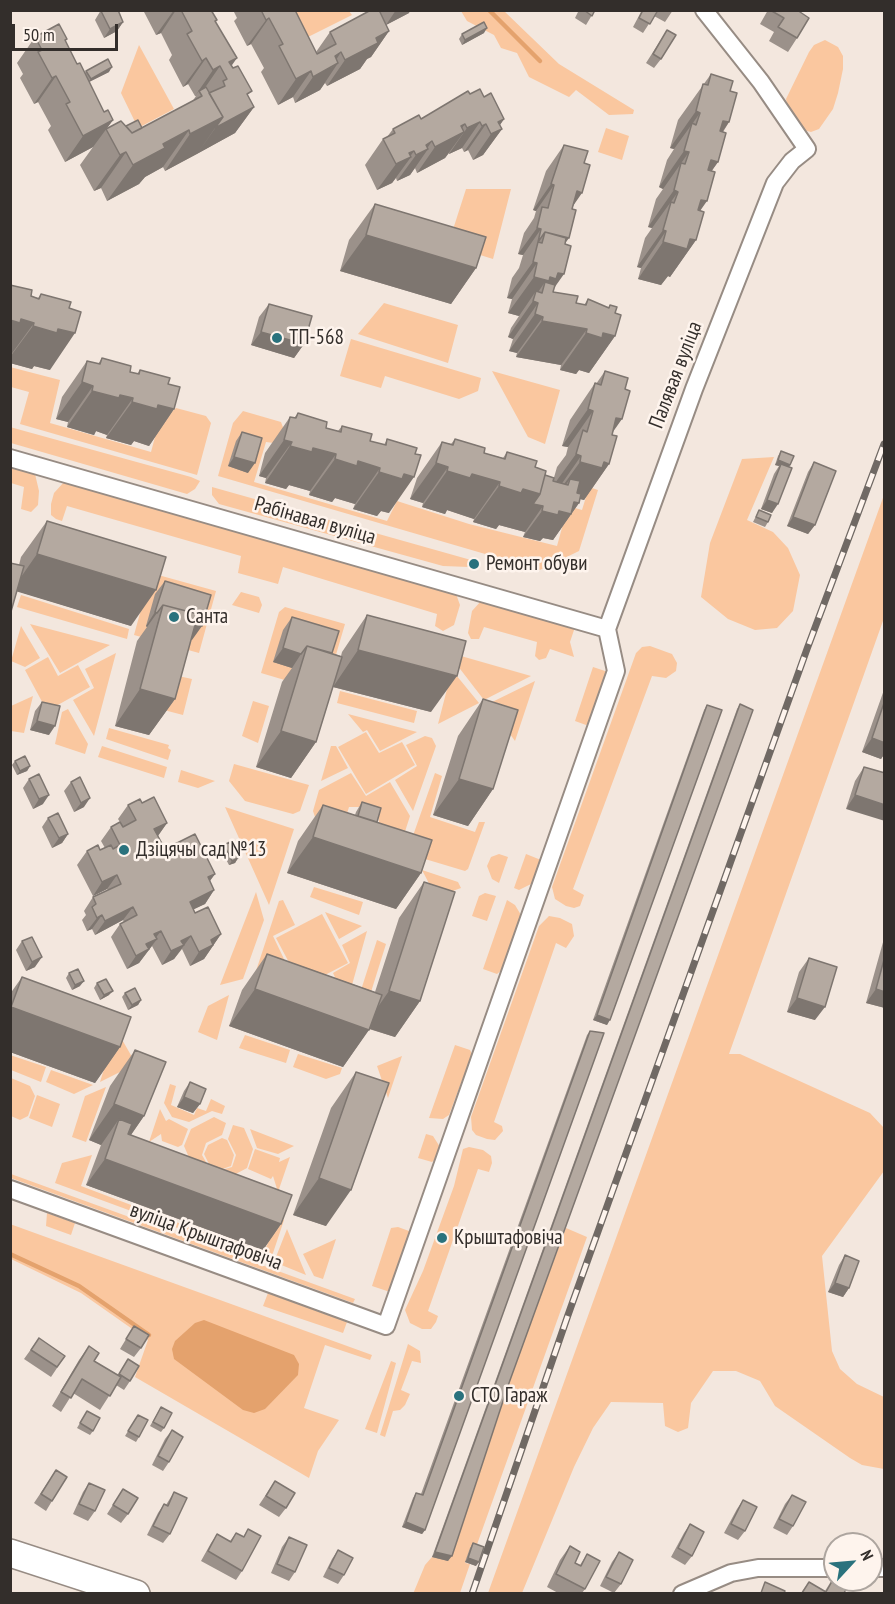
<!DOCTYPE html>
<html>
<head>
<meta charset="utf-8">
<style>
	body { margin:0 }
	#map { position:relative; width:895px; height:1604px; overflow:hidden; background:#f3e7de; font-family:"PT Sans Narrow",sans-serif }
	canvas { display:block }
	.frame { position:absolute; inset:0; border:12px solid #332e2b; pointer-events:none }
	.north { position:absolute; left:823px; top:1532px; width:60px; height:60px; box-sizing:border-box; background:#fef4ed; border:2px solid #ada59f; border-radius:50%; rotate:64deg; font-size:16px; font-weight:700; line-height:24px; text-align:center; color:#332e2b }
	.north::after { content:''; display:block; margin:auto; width:21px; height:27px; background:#2a727d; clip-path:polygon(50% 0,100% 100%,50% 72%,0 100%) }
	.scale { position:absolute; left:12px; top:24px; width:106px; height:27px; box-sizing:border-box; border:3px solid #332e2b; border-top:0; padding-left:8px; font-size:18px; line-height:21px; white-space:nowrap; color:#332e2b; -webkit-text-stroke:4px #fef4ed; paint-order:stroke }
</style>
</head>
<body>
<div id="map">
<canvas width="895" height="1604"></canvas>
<div class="frame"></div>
<div class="north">N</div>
<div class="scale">50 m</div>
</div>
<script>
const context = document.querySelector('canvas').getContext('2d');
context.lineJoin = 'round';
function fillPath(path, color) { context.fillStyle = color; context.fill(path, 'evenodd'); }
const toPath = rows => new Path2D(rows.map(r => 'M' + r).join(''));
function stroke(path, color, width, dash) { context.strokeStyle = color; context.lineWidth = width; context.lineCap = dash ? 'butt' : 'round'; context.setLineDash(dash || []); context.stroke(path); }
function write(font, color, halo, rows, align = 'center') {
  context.font = font + ' "PT Sans Narrow",sans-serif'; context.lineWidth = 5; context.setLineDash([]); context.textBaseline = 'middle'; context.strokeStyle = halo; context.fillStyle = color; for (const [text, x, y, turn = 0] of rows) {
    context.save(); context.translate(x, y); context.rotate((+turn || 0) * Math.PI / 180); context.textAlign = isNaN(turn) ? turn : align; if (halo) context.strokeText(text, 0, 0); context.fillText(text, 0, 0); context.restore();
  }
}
const green = toPath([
	[289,11,349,11,352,15,304,39],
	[461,11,504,11,559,64,634,110,633,114,609,115,576,90,569,97,529,77,517,53,501,48,494,35,467,21],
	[825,40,838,47,843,56,843,69,838,93,833,109,819,129,811,132,803,130,788,109,786,99,809,52,814,45],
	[139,45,174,109,138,128,121,93],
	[606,128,629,136,622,160,598,152],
	[466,189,511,189,493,259,448,245],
	[384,303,458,325,448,363,358,334],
	[351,339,481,378,478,391,459,399,385,376,381,388,340,376],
	[10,367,60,380,50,423,151,452,159,422,176,408,206,416,211,423,197,475,20,424,29,392,11,387],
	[492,371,560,390,545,444,528,437],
	[243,411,281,422,284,430,281,444,266,442,254,482,387,521,397,501,469,524,557,546,568,506,582,510,589,487,598,490,579,551,540,570,218,476,233,423],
	[10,427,191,477,200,481,195,489,187,494,11,443],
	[774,457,747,520,773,532,788,548,800,575,793,611,777,628,755,630,728,619,701,597,710,543,742,459],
	[10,468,35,474,39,491,38,505,31,512,21,509,24,487,11,483],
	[64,482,456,594,460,605,454,625,443,631,435,626,437,614,283,567,278,584,238,573,241,556,67,506,62,521,56,519,51,515,51,504,54,493],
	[212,487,471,560,469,567,443,566,219,504,212,495],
	[884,495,884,618,729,1054,740,1054,870,1113,884,1128,884,1171,822,1256,832,1351,840,1369,857,1384,884,1397,884,1469,862,1465,850,1458,775,1406,760,1381,736,1371,713,1371,691,1403,688,1428,678,1432,665,1426,663,1403,611,1402,593,1428,574,1467,522,1593,488,1593],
	[151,573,216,591,199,653,134,635],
	[241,592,259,597,262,605,259,613,232,605],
	[21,595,129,629,127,639,17,607],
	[481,601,575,627,570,642,574,657,550,649,546,658,539,660,535,656,537,642,484,627,479,639,471,639,468,633,472,611],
	[285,607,345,624,325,692,261,673,279,612],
	[30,624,110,645,60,673],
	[21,626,40,658,25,667,11,661],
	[650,646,672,654,677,663,676,671,666,678,652,676,573,889,584,895,580,906,574,908,566,906,555,899,552,887,636,653,642,647],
	[447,652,531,676,484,700],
	[116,653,94,736,73,700,94,688,85,669],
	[48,657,58,676,78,665,90,687,47,711,25,670],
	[593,667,608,672,591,722,586,725,575,721],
	[452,670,479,703,438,724],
	[169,674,192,679,183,715,160,709],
	[535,681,515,741,488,704],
	[340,691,417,711,414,723,337,703],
	[33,696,24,733,11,731,11,706],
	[253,701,269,706,258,743,242,736],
	[68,709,88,744,85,754,55,744,62,712],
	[348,714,417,732,380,751,367,730,363,732],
	[109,728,169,745,168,748,171,750,168,760,106,739],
	[366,732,379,753,402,742,415,765,366,794,338,747],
	[425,736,432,738,436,746,413,811,395,780,417,766,406,745],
	[102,746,167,767,164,778,98,757],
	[331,746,336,746,348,768,321,781],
	[234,764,309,785,300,811,293,814,245,801,229,781],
	[181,770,215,781,198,788,178,782],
	[351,773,366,796,390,782,410,816,401,844,373,840,379,822,378,814,361,807,349,807,342,830,315,817,313,811,319,790],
	[435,773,442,776,430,817,475,832,479,822,485,822,468,869,465,871,415,856,409,847],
	[225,807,294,829,269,905],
	[499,854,508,857,499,883,492,879,487,866,491,857],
	[526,854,541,860,533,883,519,890,514,888],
	[422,870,458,882,461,888,436,897],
	[314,887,363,902,359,915,310,897],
	[256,892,264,920,243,979,220,985],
	[485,893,496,896,487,921,472,916,479,896],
	[283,900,295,925,273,936,284,959,255,974,279,901],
	[507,900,515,905,521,915,502,970,497,974,483,969],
	[325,912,362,926,339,939],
	[322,914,348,963,302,987,276,938],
	[549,916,560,918,572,924,574,936,566,948,556,943,494,1122,502,1126,503,1131,495,1140,487,1139,476,1135,472,1130,471,1117,539,926],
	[367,931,347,1003,333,973,350,963,342,945],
	[377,940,386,944,361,1024,354,1012],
	[229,995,217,1040,198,1032,208,1006],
	[245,1035,290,1050,286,1063,239,1048],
	[120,1036,136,1064,100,1082,109,1053],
	[455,1045,470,1050,472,1054,449,1115,443,1119,429,1118],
	[298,1054,342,1068,340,1074,326,1079,293,1067],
	[10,1055,46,1067,41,1082,11,1070],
	[402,1056,388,1098,377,1066],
	[51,1070,93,1085,74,1094,46,1082],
	[11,1078,30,1086,35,1096,28,1116,20,1120,11,1116],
	[170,1084,176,1086,171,1105,194,1115,197,1108,206,1111,211,1099,225,1106,222,1114,212,1111,189,1122,172,1117,164,1103],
	[106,1087,86,1142,72,1137,85,1096],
	[37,1095,60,1104,52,1127,29,1118],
	[160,1109,166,1121,169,1119,188,1129,182,1145,178,1147,162,1141,161,1134,149,1142],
	[214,1117,226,1123,222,1135,206,1143,202,1155,210,1169,191,1162,184,1146,191,1129],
	[233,1125,244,1128,253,1149,247,1168,230,1177,218,1171,232,1167,236,1155,228,1139],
	[250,1129,294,1146,278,1154,257,1148],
	[426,1134,433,1136,440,1147,437,1158,432,1162,418,1158],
	[222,1138,227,1140,234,1155,231,1166,217,1171,211,1168,204,1154,208,1145],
	[469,1147,483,1150,491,1156,492,1163,489,1172,478,1169,428,1311,438,1316,436,1322,431,1329,422,1329,410,1323,405,1310,423,1271,454,1186,463,1149],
	[255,1149,280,1158,279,1162,290,1157,278,1192,273,1176,271,1179,248,1169],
	[92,1155,81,1186,263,1255,278,1218,284,1220,270,1262,55,1183,62,1163],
	[10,1174,11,1174,355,1299,353,1303,11,1178],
	[47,1213,75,1223,71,1235,46,1226],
	[10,1224,372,1355,370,1360,325,1345,304,1408,339,1420,318,1451,309,1478,135,1377,148,1340,81,1293,11,1259],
	[398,1227,409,1231,409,1234,390,1292,372,1286,391,1228],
	[566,1228,587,1237,475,1550,465,1563,470,1564,460,1593,413,1594,425,1565,432,1557,449,1560,506,1388],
	[287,1229,306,1275,274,1262],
	[336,1239,323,1279,314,1276,303,1254],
	[268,1293,347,1322,343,1333,263,1306],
	[408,1344,420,1351,421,1363,412,1361,401,1390,410,1394,405,1405,400,1410,393,1411,385,1437,380,1435],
	[391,1361,396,1363,377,1433,365,1429]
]);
const water = toPath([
	[204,1320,294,1355,299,1364,298,1375,265,1409,254,1413,243,1410,174,1359,172,1349,175,1341,195,1323]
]);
const stream = toPath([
	[489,10,540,61],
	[10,1254,79,1286,149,1335]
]);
const minor = toPath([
	[10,458,607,629],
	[607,629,694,389,775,183,792,161,807,149,761,82,704,10],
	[10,1189,386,1326,616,671,607,629],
	[871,1568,884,1568],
	[682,1594,731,1573,758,1568,835,1568]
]);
const primary = toPath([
	[10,1553,136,1594]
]);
const rail = toPath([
	[472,1594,568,1315,807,649,884,444]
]);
const wall = toPath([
	[101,10,123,22,117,31,104,38,95,20],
	[143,10,211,10,217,20,215,22,231,66,254,107,235,133,165,171,163,167,145,177,139,184,107,201,101,188,94,191,80,165,93,147,65,162,48,130,51,126,38,102,34,104,20,78,23,74,17,63,35,37,67,39,65,41,77,64,85,73,86,71,109,72,89,82,104,112,113,120,107,128,126,126,142,128,192,102,196,96,195,96,188,84,183,87,169,60,172,55,161,33,156,35],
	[233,10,295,10,316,52,330,32,371,10,410,10,409,13,386,25,389,31,371,57,367,59,360,69,327,86,325,83,320,90,295,103,293,97,278,105,261,72,264,68,251,44,247,46,234,21,237,18],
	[579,10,595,10,586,25,575,18],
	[642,10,673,10,665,22,654,16,643,33,633,27],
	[768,10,797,10,797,38,788,52,769,41,774,32,760,24],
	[667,30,661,59,654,68,646,63],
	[484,33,462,45,459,39,462,34],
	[711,74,730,91,729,122,723,132,718,162,711,171,700,211,696,240,670,277,668,276,661,285,638,279,641,268,637,267,645,238,652,228,648,227,656,199,663,189,659,187,667,160,674,149,670,148,678,120],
	[470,94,484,97,504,119,500,125,502,129,483,155,473,160,468,150,464,152,462,148,449,154,449,153,445,158,417,173,415,168,410,175,397,181,396,178,392,183,377,190,365,165,383,139,387,137,393,129,421,119],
	[564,145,573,206,565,243,553,292,576,303,584,305,588,299,608,308,610,305,615,313,615,336,589,373,579,370,576,374,560,370,561,365,516,357,517,353,509,351,513,339,508,337,511,328,519,316,508,313,512,299,507,298,512,278,519,268,523,255,518,254,524,233,534,218,536,211,533,210,546,171],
	[375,204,476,268,451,304,340,271,349,240],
	[10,285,31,296,38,298,41,294,50,370,34,366,32,369,10,363],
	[269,304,304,344,294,358,251,345,259,317],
	[102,358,130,372,137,374,140,370,168,384,174,409,149,446,134,441,131,445,106,438,107,435,96,431,94,435,67,427,68,422,56,419,62,397,87,361,98,364],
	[605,371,612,433,609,464,584,500,580,499,579,503,553,540,543,538,540,541,523,537,525,532,499,525,496,529,473,522,474,519,447,510,445,514,422,507,423,503,410,499,417,478,442,442,451,444,455,439,484,453,503,458,507,452,535,467,544,476,553,481,557,467,566,455,568,447,562,446,570,420,595,383,596,384],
	[298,413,326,428,338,431,342,426,370,441,384,445,387,439,389,513,381,511,377,516,353,509,355,504,335,498,332,502,309,495,310,491,289,485,286,489,265,483,266,478,259,476,265,453,290,417,294,418],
	[242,432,248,473,228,466,236,441],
	[781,451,790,465,772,513,761,509,774,474,779,466,775,465,778,456],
	[814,462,815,525,808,534,787,526,808,472],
	[759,510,768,522,765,527,753,522],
	[47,521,131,626,17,591,19,565,21,557],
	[165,581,192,640,191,640,175,699,149,735,115,726,137,641,147,627,146,626,155,594],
	[367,615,431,712,333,687,316,742,291,778,256,767,282,682,292,668,273,662,283,630,292,617,332,653,341,656,342,652],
	[885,687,885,753,881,759,862,752],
	[483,699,493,789,468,826,433,815,458,736],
	[42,702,49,735,30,730,35,711],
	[740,704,448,1561,432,1557,737,709],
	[707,705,607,1025,593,1020,704,710],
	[15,761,30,766,27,771,17,775,12,765],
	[864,767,885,773,846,809,855,781],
	[29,779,43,804,33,809,23,788],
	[71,782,84,807,74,812,64,791],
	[362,802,377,822,421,873,396,909,287,873,298,841,323,805,355,815,356,812],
	[142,803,167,823,158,836,165,849,215,874,210,881,214,890,205,904,193,909,195,913,221,934,204,959,190,966,182,949,174,959,162,965,152,946,139,963,127,969,111,937,120,924,124,922,123,920,95,935,92,929,87,931,82,920,86,915,84,911,93,897,108,890,107,889,93,896,77,865,87,851,100,850,105,848,101,841,111,827,120,822,118,819,128,805],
	[48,818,68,834,62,843,52,848,42,827],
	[224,845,238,858,235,863,229,865,221,850],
	[424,882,420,1001,395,1037,369,1029,343,1067,229,1026,242,990,267,954,375,992,399,918],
	[885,935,885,1008,866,1003],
	[22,941,35,967,26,971,16,950],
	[809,958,815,1020,787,1012,799,972],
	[69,973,80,986,72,990,66,978],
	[22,977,120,1047,95,1083,10,1052,10,994],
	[97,983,109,995,100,1000,94,988],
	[125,993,141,1000,138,1005,128,1010,122,997],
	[590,1031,425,1530,422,1534,402,1527,413,1498,416,1493,421,1494,587,1035],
	[135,1050,144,1116,131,1135,281,1224,263,1250,86,1185,101,1145,89,1140,110,1086],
	[356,1072,326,1226,293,1215,331,1108],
	[190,1082,200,1104,193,1113,177,1107,184,1091],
	[845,1255,849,1288,843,1297,828,1292,839,1265],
	[134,1326,141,1348,134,1357,120,1349],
	[39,1338,65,1356,51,1377,24,1359],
	[89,1346,94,1361,118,1375,128,1359,130,1381,124,1390,116,1385,100,1410,73,1393,61,1412,52,1406,79,1360],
	[161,1407,164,1428,161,1432,150,1426],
	[87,1411,93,1431,90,1435,77,1428],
	[138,1415,139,1437,136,1442,125,1436],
	[172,1430,169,1462,163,1471,152,1465,165,1439],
	[56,1470,52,1501,46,1511,34,1503],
	[275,1481,286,1508,279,1517,259,1505],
	[89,1483,95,1511,88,1521,73,1514,83,1492],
	[123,1489,128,1514,121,1523,107,1514],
	[174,1492,170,1534,163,1543,147,1535,158,1513,164,1504,166,1505],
	[792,1495,793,1526,787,1535,773,1528,785,1504],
	[743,1500,745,1531,738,1540,724,1533,737,1509],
	[690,1524,692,1556,685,1565,671,1557,684,1533],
	[248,1529,242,1571,236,1580,201,1561,211,1543,217,1534,230,1541,236,1533,243,1537],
	[289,1537,295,1572,289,1581,271,1573,282,1547],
	[473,1543,476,1566,465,1562,470,1548],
	[570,1546,575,1563,580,1565,587,1554,585,1589,582,1593,558,1593,547,1587,560,1560],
	[338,1550,344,1575,338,1584,323,1577,332,1559],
	[619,1552,621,1584,614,1593,600,1586,612,1562],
	[835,1575,844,1593,801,1593,809,1582,825,1591]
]);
const shadedWall = toPath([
	[174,10,176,10,161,33,156,35],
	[396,10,410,10,409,13,386,25],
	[269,18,251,44,247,46,266,20],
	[123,22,117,31,104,38,110,29],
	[487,28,484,33,462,45,465,40],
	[389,31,371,57,367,59,360,69,327,86,345,60,376,38],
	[341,52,331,68,338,63,320,90,295,103,313,77,335,56],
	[206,58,188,84,183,87,202,61],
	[237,58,225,75,229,62],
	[220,66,202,92,199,91,195,96,213,70],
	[112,67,109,72,87,83,91,79],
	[311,71,293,97,278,105,296,79],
	[56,76,38,102,34,104,52,78],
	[254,107,235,133,197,154,215,128],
	[696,111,700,113,674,149,670,148],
	[223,117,197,154,165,171,190,134],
	[504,119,495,132,502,129,483,155,473,160,491,134,498,122],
	[113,120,93,147,65,162,83,136],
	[723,121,729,122,704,159],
	[480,122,462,148,449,154,467,128],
	[465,124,456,136,464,132,445,158,417,173,435,147,461,126],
	[486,124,468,150,464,152,482,126],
	[189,130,163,167,145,177,139,184,107,201,133,165,163,144],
	[432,141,426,150,428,149,410,175,397,181,416,155,426,145],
	[414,151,409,158,411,157,392,183,377,190,396,164,409,153],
	[684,151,689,152,663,189,659,187],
	[126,152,101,188,94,191,120,155],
	[711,160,718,162,693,198],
	[551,184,554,185,536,211,533,210],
	[674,190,678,192,652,228,648,227],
	[577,191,582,193,564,219],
	[701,200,707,201,681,238],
	[537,228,541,229,523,255,518,254],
	[663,230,666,231,641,268,637,267],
	[366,235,476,268,451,304,340,271],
	[562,236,569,238,550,264,537,263,512,299,507,298,533,262],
	[690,239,696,240,670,277,668,276,661,285,638,279,663,242],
	[558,273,564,274,538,311,538,303,513,339,508,337,533,301,542,293,545,282,534,298,536,291,519,316,508,313,534,277,550,277],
	[535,314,543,317,517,353,509,351],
	[21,319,34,323,10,356,10,320],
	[542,321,587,329,561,365,516,357],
	[33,326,58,329,75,333,50,370,34,366,32,369,10,363,10,357],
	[261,332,304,344,294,358,251,345],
	[586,333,603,333,615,336,589,373,579,370,576,374,560,370],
	[82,382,93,386,68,422,56,419],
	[92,391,120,395,133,398,107,435,96,431,94,435,67,427],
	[132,402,158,405,174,409,149,446,134,441,131,445,106,438],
	[588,409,593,411,568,447,562,446],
	[616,418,622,419,596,456],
	[284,440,292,442,266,478,259,476],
	[290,446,313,448,336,454,310,491,289,485,286,489,265,483],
	[576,454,581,456,556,492,550,490],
	[234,457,255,463,248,473,228,466],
	[335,459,358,461,380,468,355,504,335,498,332,502,309,495],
	[778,460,790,465,787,469,781,464,779,466,775,465],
	[580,462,600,468,604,462,609,464,584,500,580,499,577,503,579,503,553,540,543,538,540,541,523,537,542,511,557,515,559,511,567,513,573,504,558,499,568,485,570,479,556,499,554,498],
	[436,463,448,467,423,503,410,499],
	[447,471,472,474,500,482,474,519,447,510,445,514,422,507],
	[379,472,404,474,414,477,389,513,381,511,377,516,353,509],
	[499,486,523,489,540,494,543,506,525,532,499,525,496,529,473,522],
	[767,500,778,504,772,513,761,509],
	[793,517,815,525,808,534,787,526],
	[37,554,156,590,131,626,12,590],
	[155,612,157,613,147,627,146,626],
	[160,614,202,626,192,640,156,629],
	[283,648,301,654,292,668,273,662],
	[358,650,457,676,431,712,333,687],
	[140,689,175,699,149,735,115,726],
	[37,721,55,726,49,735,30,730],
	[281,731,316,742,291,778,256,767],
	[872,738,885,743,885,753,881,759,862,752],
	[30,766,27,771,17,775,20,771],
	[459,779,493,789,468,826,433,815],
	[49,795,43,804,33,809,39,799],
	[855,795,885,805,885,821,846,809],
	[90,798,84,807,74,812,81,803],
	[167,823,157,837,154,829],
	[68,834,62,843,52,848,59,838],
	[313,837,421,873,396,909,287,873],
	[238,858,235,863,229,865,232,861],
	[215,874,205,887,208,877],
	[117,875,107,889,93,896,102,882],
	[214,890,205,904,180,916,190,902],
	[133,907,123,920,95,935,105,921],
	[102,915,92,929,87,931,97,918],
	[161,931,154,940,157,939,139,963,127,969,136,956,154,934],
	[221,934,204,959,190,966,199,952,211,940],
	[191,936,174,959,162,965,171,951,181,941],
	[42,957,35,967,26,971,32,962],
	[84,981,80,986,72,990,75,985],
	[255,989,369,1030,343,1067,229,1026],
	[876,989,885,992,885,1008,866,1003],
	[113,991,109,995,100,1000,104,995],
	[389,991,420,1001,395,1037,364,1027],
	[797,998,825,1007,815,1020,787,1012],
	[141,1000,138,1005,128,1010,132,1005],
	[11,1007,120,1047,95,1083,10,1052,10,1008],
	[597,1015,610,1020,607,1025,593,1020],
	[184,1097,200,1104,193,1113,177,1107],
	[114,1104,144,1116,119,1152,119,1119,101,1145,89,1140],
	[105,1159,281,1224,263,1250,86,1185],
	[319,1178,351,1190,326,1226,293,1215],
	[835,1283,849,1288,843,1297,828,1292],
	[406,1522,425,1530,422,1534,402,1527],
	[435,1552,452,1556,448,1561,432,1557],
	[468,1558,479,1562,476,1566,465,1562]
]);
const building = toPath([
	[118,10,123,22,110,29,101,11,118,10],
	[181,10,211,10,217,20,215,21,237,58,229,62,233,68,238,66,252,91,247,94,254,107,215,128,223,117,209,93,225,86,223,81,227,79,220,66,213,70,206,58,202,61,187,34,192,31,181,10],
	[261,10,295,10,317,54,336,44,330,32,371,10,379,10,389,31,376,38,378,43,345,60,341,52,335,56,338,63,313,77,311,71,296,79,279,46,283,44,269,18,266,20,261,10],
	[584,10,595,10,592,16,584,10],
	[643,10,658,10,650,24,639,18,643,10],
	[770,10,797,10,809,18,797,38,778,27,784,18,770,10],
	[484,22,487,28,465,40,462,34,484,22],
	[59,24,67,39,65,40,77,64,80,63,104,112,108,110,113,120,83,136,66,104,70,102,56,76,52,78,38,52,42,50,35,37,59,24],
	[667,30,676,35,661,59,653,54,667,30],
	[108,59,112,67,91,79,86,71,108,59],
	[711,74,733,81,730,91,737,93,729,122,723,121,720,131,726,133,718,162,711,160,708,170,715,172,707,201,701,200,698,210,704,212,696,240,690,239,687,249,663,242,666,231,663,230,671,202,674,203,678,192,674,190,681,163,685,164,689,152,684,151,692,123,696,125,700,113,696,111,703,84,708,85,711,74],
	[206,87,223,117,190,134,189,130,163,144,165,148,133,165,126,152,120,155,106,129,121,121,132,133,202,96,199,91,206,87],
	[480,89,484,97,491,93,504,119,498,122,502,129,491,134,486,124,482,126,480,122,467,128,465,124,461,126,464,132,435,147,432,141,426,145,428,149,416,155,414,151,409,153,411,157,396,164,383,139,395,133,393,129,419,115,421,119,468,91,470,94,480,89],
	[138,120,142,128,132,133,126,126,138,120],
	[564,145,588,151,584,163,590,165,582,193,577,191,572,209,576,210,569,238,545,232,538,242,541,229,537,228,542,207,548,208,554,185,551,184,564,145],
	[375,204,486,237,476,268,366,235,375,204],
	[545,232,566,238,565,244,571,246,564,274,558,273,556,279,550,277,549,281,534,277,537,263,533,262,538,242,542,243,545,232],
	[545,282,555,285,553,292,578,296,576,303,586,305,588,299,609,308,610,305,617,307,615,313,621,315,615,336,603,333,602,338,586,333,587,329,542,321,543,317,535,314,538,303,533,301,536,291,542,293,545,282],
	[10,285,32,290,31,296,39,299,41,294,71,302,69,308,81,312,75,333,58,329,57,333,33,326,34,323,21,319,20,323,10,320,10,285],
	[269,304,312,316,304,344,261,332,269,304],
	[102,358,131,366,130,372,139,374,140,370,170,378,168,384,180,387,174,409,158,405,157,409,132,402,133,398,120,395,119,398,92,391,93,386,82,382,87,361,100,364,102,358],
	[605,371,628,378,625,389,630,391,622,419,616,418,612,435,617,436,609,464,604,462,602,468,580,462,581,456,576,454,583,430,587,432,593,411,588,409,595,383,601,385,605,371],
	[298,413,327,422,326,428,341,432,342,426,372,434,370,441,386,445,387,439,417,448,415,454,421,455,414,477,404,474,402,479,379,472,380,468,358,461,357,466,335,459,336,454,313,448,312,452,290,446,292,442,284,440,290,417,296,418,298,413],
	[242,432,262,438,255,463,234,457,242,432],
	[455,439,485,448,484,453,505,459,507,452,537,461,535,467,546,471,540,494,523,489,521,493,499,486,500,482,472,474,470,478,447,471,448,467,436,463,442,442,453,445,455,439],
	[781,451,794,456,790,465,778,460,781,451],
	[814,462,836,471,815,525,793,517,814,462],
	[781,464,792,468,778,504,767,500,781,464],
	[545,475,554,478,553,481,568,485,570,479,580,481,577,493,581,494,579,503,574,502,571,514,559,511,558,515,542,511,543,506,533,504,540,494,545,475],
	[759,510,771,515,768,522,756,517,759,510],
	[47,521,166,557,156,590,37,554,47,521],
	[10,563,24,566,10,615,10,563],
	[165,581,211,595,202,626,195,624,198,614,163,605,157,613,155,612,165,581],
	[163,605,198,614,175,699,140,689,163,605],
	[367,615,466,641,457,676,358,650,367,615],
	[292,617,339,631,332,653,307,646,301,654,283,648,292,617],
	[307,646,342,657,316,742,281,731,307,646],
	[483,699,518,710,493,789,459,779,483,699],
	[885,700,885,743,872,738,885,700],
	[42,702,60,706,55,726,37,721,42,702],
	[740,704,753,710,509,1383,452,1556,435,1552,740,704],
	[707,705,722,710,610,1020,597,1015,707,705],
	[25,756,30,766,20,771,15,761,25,756],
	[864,767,885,773,885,805,855,795,864,767],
	[39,774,49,795,39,799,29,779,39,774],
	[80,777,90,798,81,803,71,782,80,777],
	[154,797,167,823,154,829,165,849,195,834,215,874,208,877,214,890,190,902,195,913,208,907,221,934,211,940,213,945,199,952,191,936,181,941,184,945,171,951,161,931,154,934,157,939,146,944,149,949,136,956,120,924,137,915,133,907,105,921,102,915,97,918,92,907,96,904,93,897,121,884,117,875,102,882,87,851,98,845,100,850,111,845,113,849,120,845,111,827,120,822,123,827,136,820,128,805,140,799,142,803,154,797],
	[362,802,381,808,377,822,358,816,362,802],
	[323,805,432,840,421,873,313,837,323,805],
	[58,813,68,834,59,838,48,818,58,813],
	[230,842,238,858,232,861,224,845,230,842],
	[424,882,455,892,420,1001,389,991,424,882],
	[32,937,42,957,32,962,22,941,32,937],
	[267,954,382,995,369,1030,255,989,267,954],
	[885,956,885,992,876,989,885,956],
	[809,958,837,967,825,1007,797,998,809,958],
	[78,969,84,981,75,985,69,973,78,969],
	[22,977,131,1017,120,1047,11,1007,22,977],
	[106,979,113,991,104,995,97,983,106,979],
	[135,988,141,1000,132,1005,125,993,135,988],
	[590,1031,604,1033,425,1530,406,1522,416,1493,423,1495,590,1031],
	[135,1050,166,1062,144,1116,114,1104,135,1050],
	[356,1072,389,1083,351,1190,319,1178,356,1072],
	[190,1082,206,1089,200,1104,184,1097,190,1082],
	[119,1119,132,1124,128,1134,292,1195,281,1224,105,1159,119,1119],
	[845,1255,859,1261,849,1288,835,1283,845,1255],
	[134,1326,149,1335,141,1348,126,1339,134,1326],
	[39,1338,65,1356,57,1367,31,1350,39,1338],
	[89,1346,99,1353,94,1361,121,1377,110,1396,82,1379,71,1398,61,1392,89,1346],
	[128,1359,139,1366,130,1381,119,1374,128,1359],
	[161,1407,172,1413,164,1428,153,1422,161,1407],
	[87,1411,100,1418,93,1431,80,1423,87,1411],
	[138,1415,148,1420,139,1437,128,1431,138,1415],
	[172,1430,183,1437,169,1462,158,1456,172,1430],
	[56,1470,67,1477,52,1501,41,1494,56,1470],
	[275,1481,295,1493,286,1508,266,1496,275,1481],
	[89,1483,105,1490,95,1511,79,1504,89,1483],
	[123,1489,138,1498,128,1514,113,1505,123,1489],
	[174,1492,187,1498,170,1534,153,1526,164,1504,168,1506,174,1492],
	[792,1495,806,1502,793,1526,779,1519,792,1495],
	[743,1500,757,1507,745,1531,731,1524,743,1500],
	[690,1524,704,1532,692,1556,678,1548,690,1524],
	[248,1529,261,1536,242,1571,208,1551,217,1534,231,1542,236,1533,244,1537,248,1529],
	[289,1537,307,1545,295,1572,277,1564,289,1537],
	[473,1543,484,1547,479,1562,468,1558,473,1543],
	[570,1546,580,1552,575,1563,581,1566,587,1554,600,1561,585,1589,556,1574,570,1546],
	[338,1550,353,1558,344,1575,329,1568,338,1550],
	[619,1552,633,1560,621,1584,606,1577,619,1552],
	[835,1576,835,1580,851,1580,844,1593,802,1593,809,1582,826,1592,835,1576],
	[765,1582,785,1591,784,1593,761,1593,765,1582]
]);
const markers = [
	[277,338,6,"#2a727d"],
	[474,564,6,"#2a727d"],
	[174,617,6,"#2a727d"],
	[124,850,6,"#2a727d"],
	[442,1238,6,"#2a727d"],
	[459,1396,6,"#2a727d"]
];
const poiNames = [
	["ТП-568",289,338],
	["Ремонт обуви",486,564],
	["Санта",186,617],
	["Дзіцячы сад №13",136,850],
	["Крыштафовіча",454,1238],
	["СТО Гараж",471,1396]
];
const streetNames = [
	["Палявая вуліца",676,375,-69],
	["Рабінавая вуліца",315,521,16],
	["вуліца Крыштафовіча",206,1237,20]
];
fillPath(green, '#fac79f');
fillPath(water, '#e4a26d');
stroke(stream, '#e4a26d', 4.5);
stroke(minor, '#978c84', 20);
stroke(primary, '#978c84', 30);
stroke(minor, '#fff', 16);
stroke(primary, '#fff', 27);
stroke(rail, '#706964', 7);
stroke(rail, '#fef4ed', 4.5, [14]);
fillPath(wall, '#9b918a');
fillPath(shadedWall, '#7e7670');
fillPath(building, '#b4a9a0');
stroke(building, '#7e7670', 1.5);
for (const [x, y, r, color] of markers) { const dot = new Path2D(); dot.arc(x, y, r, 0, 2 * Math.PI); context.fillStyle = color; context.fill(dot); stroke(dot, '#fef4ed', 2); }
write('21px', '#332e2b', '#fef4ed', poiNames, 'left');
write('21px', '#332e2b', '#fef4ed', streetNames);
</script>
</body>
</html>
